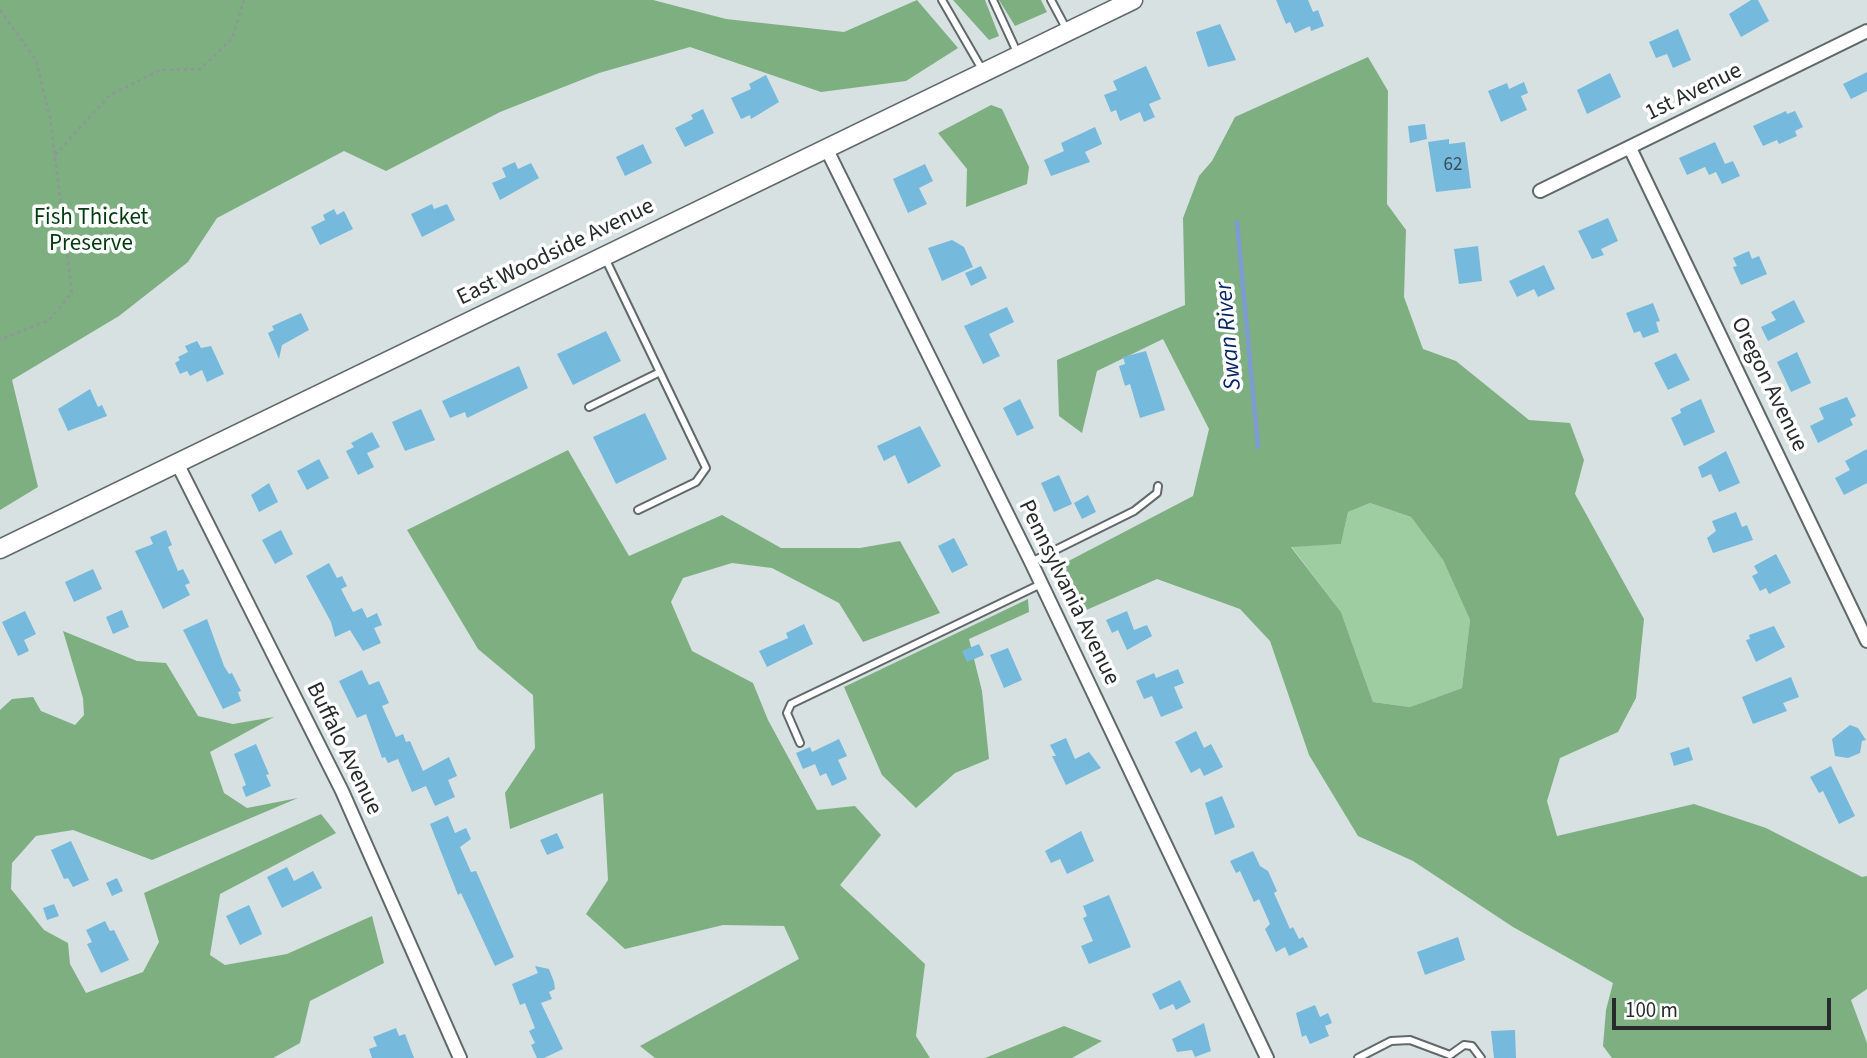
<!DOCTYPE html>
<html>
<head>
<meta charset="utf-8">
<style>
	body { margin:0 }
	#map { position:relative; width:1867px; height:1058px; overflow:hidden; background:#d7e1e2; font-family:"Source Sans 3",sans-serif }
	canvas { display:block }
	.scale { position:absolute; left:1612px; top:998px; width:219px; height:32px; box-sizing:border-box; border:4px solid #262a2a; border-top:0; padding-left:9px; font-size:21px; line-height:24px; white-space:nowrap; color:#262a2a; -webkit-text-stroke:5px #fff; paint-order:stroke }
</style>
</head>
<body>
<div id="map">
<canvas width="1867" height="1058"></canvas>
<div class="scale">100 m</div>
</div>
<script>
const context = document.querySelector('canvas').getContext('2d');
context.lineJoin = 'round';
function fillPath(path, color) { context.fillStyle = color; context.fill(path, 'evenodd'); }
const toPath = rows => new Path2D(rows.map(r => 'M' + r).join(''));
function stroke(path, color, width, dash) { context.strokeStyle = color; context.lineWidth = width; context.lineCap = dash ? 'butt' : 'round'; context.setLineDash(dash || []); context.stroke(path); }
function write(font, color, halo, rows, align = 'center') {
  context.font = font + ' "Source Sans 3",sans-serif'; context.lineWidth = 7; context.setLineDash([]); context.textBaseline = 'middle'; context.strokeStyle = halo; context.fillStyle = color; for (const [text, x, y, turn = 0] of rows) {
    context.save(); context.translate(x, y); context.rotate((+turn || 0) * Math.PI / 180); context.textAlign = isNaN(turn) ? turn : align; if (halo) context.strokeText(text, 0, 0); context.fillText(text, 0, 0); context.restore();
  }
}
const green = toPath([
	[1370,503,1411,517,1443,560,1470,620,1462,688,1410,707,1373,702,1341,612,1291,546,1341,544,1348,512]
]);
const forest = toPath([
	[0,0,653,0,726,19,844,32,917,0,958,48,906,81,821,92,690,47,599,73,500,112,386,171,344,151,217,218,188,262,119,316,12,380,38,487,0,510],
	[953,0,985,0,999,36,989,40],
	[999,0,1041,0,1047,12,1015,26],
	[1368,57,1388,91,1387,204,1406,230,1404,297,1423,349,1456,361,1529,420,1570,423,1584,460,1575,494,1644,619,1636,698,1618,732,1560,758,1547,801,1557,836,1694,804,1766,828,1862,877,1867,876,1867,989,1851,1000,1867,1043,1867,1058,1612,1058,1603,1046,1606,1010,1613,983,1513,927,1413,861,1358,836,1309,755,1270,641,1240,609,1157,579,1075,615,1059,566,1193,496,1209,429,1163,339,1097,371,1082,433,1059,416,1057,360,1185,305,1183,218,1199,176,1212,161,1235,117],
	[1370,503,1411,517,1443,560,1470,620,1462,688,1410,707,1373,702,1341,612,1291,547,1341,544,1348,512],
	[991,105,1002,109,1029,167,1027,184,966,207,967,169,938,133],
	[568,450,629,556,722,515,781,548,860,548,900,541,940,613,863,642,839,603,772,568,732,563,683,578,671,602,692,651,753,683,768,720,817,810,855,806,881,835,840,885,925,964,916,1036,930,1058,655,1058,640,1046,799,959,784,926,723,925,625,949,586,914,608,880,603,793,510,829,505,793,535,748,533,695,478,649,407,530],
	[1028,599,1029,612,969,639,982,691,989,759,955,773,916,808,882,775,844,687],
	[63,631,137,661,166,663,198,716,233,724,274,717,210,752,224,793,247,808,298,798,152,860,73,830,36,836,12,863,11,889,44,930,68,943,70,964,86,993,143,972,159,942,144,893,321,814,336,833,220,894,210,955,225,965,287,954,372,916,384,963,310,1001,300,1043,273,1058,0,1058,0,710,12,699,33,697,41,711,75,725,84,715,83,698],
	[1064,1026,1102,1041,1072,1058,985,1058]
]);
const stream = toPath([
	[1237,222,1258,447]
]);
const building = toPath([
	[1276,0,1308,0,1313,12,1318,10,1324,26,1311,31,1310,26,1295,33,1290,22,1286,24],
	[1751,0,1758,0,1769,21,1741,37,1729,14],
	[1220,24,1236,60,1208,67,1196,32],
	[1678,29,1691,60,1673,68,1667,54,1656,58,1649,42],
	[1146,66,1161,99,1149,104,1155,117,1144,122,1140,112,1120,121,1116,110,1111,112,1104,95,1117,90,1113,81],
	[1867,72,1867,91,1851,99,1843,84],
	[1610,73,1621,97,1587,114,1577,90],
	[766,75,779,102,751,119,750,115,741,119,731,98,751,89,749,84],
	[1524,82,1528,93,1521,96,1527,110,1501,122,1488,91,1507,83,1509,89],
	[703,109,714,133,685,147,675,128,693,119,691,115],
	[1786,111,1787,114,1795,111,1803,127,1795,131,1797,136,1779,144,1777,140,1763,146,1753,126],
	[1425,124,1427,139,1410,143,1408,126],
	[1095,127,1102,144,1085,152,1090,162,1051,176,1044,160,1064,151,1061,143],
	[1449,139,1449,144,1465,142,1471,188,1436,192,1428,142],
	[1715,142,1725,164,1733,161,1740,176,1722,184,1716,172,1709,175,1705,167,1687,175,1679,158],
	[643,144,652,163,625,176,616,157],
	[515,162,518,169,531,163,539,178,500,200,492,183,506,177,502,168],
	[925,164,933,181,919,188,927,204,908,213,893,179],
	[432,204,434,209,447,204,455,220,422,237,411,214],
	[334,209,337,215,344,211,353,229,320,245,311,227,325,220,323,215],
	[1608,218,1618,241,1601,249,1604,255,1592,259,1578,231],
	[952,240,964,247,973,267,942,281,928,248],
	[1478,246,1482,281,1459,284,1454,249],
	[1749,251,1752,259,1759,256,1767,274,1741,285,1733,267,1737,266,1733,258],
	[1544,265,1555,289,1538,297,1534,289,1517,297,1509,281],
	[981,266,987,278,971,286,965,273],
	[1794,300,1805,322,1768,341,1761,327,1776,320,1771,312],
	[1653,303,1660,321,1656,322,1659,332,1643,338,1640,331,1634,333,1626,313],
	[1007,307,1014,322,989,334,1000,356,983,364,964,326],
	[301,313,309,330,282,345,279,359,268,333,274,330,272,326],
	[606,331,621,361,573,385,557,354],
	[197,341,201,348,211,346,224,374,207,382,202,370,190,376,187,371,180,374,175,363,180,360,178,357,188,352,185,346],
	[1146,351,1165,410,1140,418,1130,384,1125,386,1119,366,1125,364,1123,357],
	[1797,352,1811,383,1791,392,1777,362],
	[1676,353,1690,380,1668,390,1654,363],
	[519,366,528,388,467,418,465,412,450,418,442,401],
	[90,389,98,407,102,405,107,416,68,431,58,409],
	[1847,397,1856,416,1850,419,1853,425,1818,443,1810,426,1824,419,1819,408],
	[1020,399,1034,428,1017,436,1003,408],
	[1701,399,1715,432,1684,446,1671,418,1681,413,1680,409],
	[421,409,435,440,405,451,392,422],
	[645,413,667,459,616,484,593,437],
	[920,426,941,466,908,484,895,455,884,461,877,446],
	[372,432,380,447,367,453,374,467,358,475,346,451,354,447,351,443],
	[1867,449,1867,483,1844,495,1835,478,1850,470,1845,461],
	[1726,451,1740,483,1719,492,1711,474,1702,478,1698,467],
	[319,459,329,478,307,490,297,471],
	[1059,475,1072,504,1054,512,1041,483],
	[269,483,278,502,259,512,251,495],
	[1088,495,1096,512,1082,519,1074,503],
	[1736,512,1742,527,1747,525,1753,540,1713,553,1707,538,1716,531,1712,521],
	[166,530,172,545,168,547,178,571,183,569,190,583,185,585,190,595,163,609,135,551,153,544,150,537],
	[281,530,293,554,275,564,262,540],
	[954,538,968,565,952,573,938,546],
	[1776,554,1791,583,1769,594,1766,588,1760,591,1752,576,1758,573,1754,566],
	[329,563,337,578,342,576,347,586,341,589,353,612,362,608,367,618,377,613,382,625,374,628,381,643,363,651,350,630,335,637,331,622,306,576],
	[93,569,102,589,74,602,65,582],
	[122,610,129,627,113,634,106,617],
	[25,611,36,634,24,640,29,651,18,656,2,622],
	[1127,611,1134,630,1147,625,1152,636,1127,650,1118,630,1112,633,1106,620],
	[207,619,224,666,229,674,232,673,241,691,238,692,241,701,223,709,183,630],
	[804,624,813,644,767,667,759,651,788,638,786,633],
	[1774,626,1785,647,1756,662,1746,640,1750,639,1749,635],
	[979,644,984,655,967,662,962,651],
	[1008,648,1022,680,1004,688,990,655],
	[1178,669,1184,683,1174,687,1183,708,1161,717,1152,696,1144,699,1136,681,1154,673,1156,678],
	[362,670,369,685,379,681,389,703,382,706,396,737,403,734,406,742,410,741,423,771,449,757,457,776,448,780,455,797,435,806,426,786,412,792,398,759,388,763,385,757,382,758,366,714,357,718,339,681],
	[1791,677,1799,697,1783,703,1787,711,1753,724,1742,697],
	[1850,725,1858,728,1866,740,1862,741,1860,753,1848,758,1835,756,1832,739],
	[1196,731,1204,748,1211,744,1223,767,1204,776,1200,768,1191,773,1175,742],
	[1066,738,1075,759,1089,752,1101,768,1066,785,1052,756,1056,756,1050,745],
	[839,739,847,756,838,760,847,779,832,786,826,773,820,776,815,764,803,769,796,753,810,747,812,752],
	[256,744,269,774,266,775,271,786,246,797,242,787,246,785,234,754],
	[1689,747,1693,760,1674,766,1670,753],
	[1831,766,1855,816,1839,824,1823,791,1819,793,1810,777],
	[1222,796,1235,827,1215,835,1205,803],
	[448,816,455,833,466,828,471,839,460,847,471,872,476,871,514,957,495,966,461,893,458,895,430,824],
	[1081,831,1094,861,1067,874,1060,859,1051,863,1045,851],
	[557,833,564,848,547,855,540,840],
	[71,841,89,880,73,887,68,878,64,879,51,850],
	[1253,851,1260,866,1268,871,1277,891,1274,893,1290,929,1293,927,1299,939,1303,937,1308,947,1289,956,1285,947,1276,952,1265,929,1270,924,1259,899,1254,902,1240,871,1236,873,1230,861],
	[287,867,294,881,313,871,322,888,282,908,267,877],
	[117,878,123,891,112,896,106,883],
	[1109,895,1131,947,1089,964,1081,946,1093,941,1083,918,1087,916,1083,906],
	[54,904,59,916,47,920,43,908],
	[249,905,262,934,240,945,226,916],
	[105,921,110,931,114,930,129,960,101,973,87,944,92,942,86,930],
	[1458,937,1465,960,1425,975,1417,952],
	[535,966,549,969,554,982,555,989,549,992,552,999,541,1003,563,1049,544,1058,537,1058,531,1045,535,1043,529,1031,535,1028,525,1003,520,1005,512,984,538,973],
	[1180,980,1191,1002,1176,1010,1173,1004,1160,1010,1152,994],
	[1315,1005,1320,1017,1328,1013,1332,1023,1325,1026,1329,1036,1310,1044,1306,1035,1302,1037,1296,1013],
	[1204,1023,1211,1051,1195,1057,1192,1050,1177,1052,1172,1039],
	[396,1028,399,1036,405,1034,414,1058,372,1058,369,1049,377,1046,373,1037],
	[1515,1030,1516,1058,1494,1058,1491,1031]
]);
const path = toPath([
	[0,10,36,60,50,118,72,293,49,320,0,340],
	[55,155,110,95,160,70,200,69,232,39,244,0]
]);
const service = toPath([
	[942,0,983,71],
	[993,0,1017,52],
	[1051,0,1067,30],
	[605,258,706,468,696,482,638,510],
	[589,407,660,372],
	[1031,562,1134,511,1157,493,1158,486],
	[800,743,787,713,791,704,1041,584],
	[1450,1055,1464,1045,1472,1046,1481,1058],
	[1358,1058,1391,1041,1410,1040,1450,1055]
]);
const minor = toPath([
	[826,148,1031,562,1267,1058],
	[1630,148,1867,641],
	[1540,191,1867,31],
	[177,463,342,791,460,1058]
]);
const secondary = toPath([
	[0,549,1133,0]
]);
const numberNames = [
	["62",1453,166]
];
const streetNames = [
	["1st Avenue",1694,93,-26],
	["East Woodside Avenue",556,253,-26],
	["Oregon Avenue",1768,385,64],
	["Pennsylvania Avenue",1068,593,64],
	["Buffalo Avenue",343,749,64]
];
const parkNames = [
	["Fish Thicket",91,219],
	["Preserve",91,245]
];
const waterNames = [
	["Swan River",1230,336,-95]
];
fillPath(green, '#9dcda0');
fillPath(forest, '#7daf81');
stroke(stream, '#7e9cd2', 4.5);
fillPath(building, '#75b9dd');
stroke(service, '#606869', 10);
stroke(minor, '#606869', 16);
stroke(secondary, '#606869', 21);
stroke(path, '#8f9797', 2.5, [3.5, 3.5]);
stroke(service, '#fff', 6);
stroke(minor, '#fff', 12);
stroke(secondary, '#fff', 18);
write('19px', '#3a4e57', null, numberNames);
write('23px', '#262a2a', '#fff', streetNames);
write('23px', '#003b0f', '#fff', parkNames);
write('italic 24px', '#052563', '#fff', waterNames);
</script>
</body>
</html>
